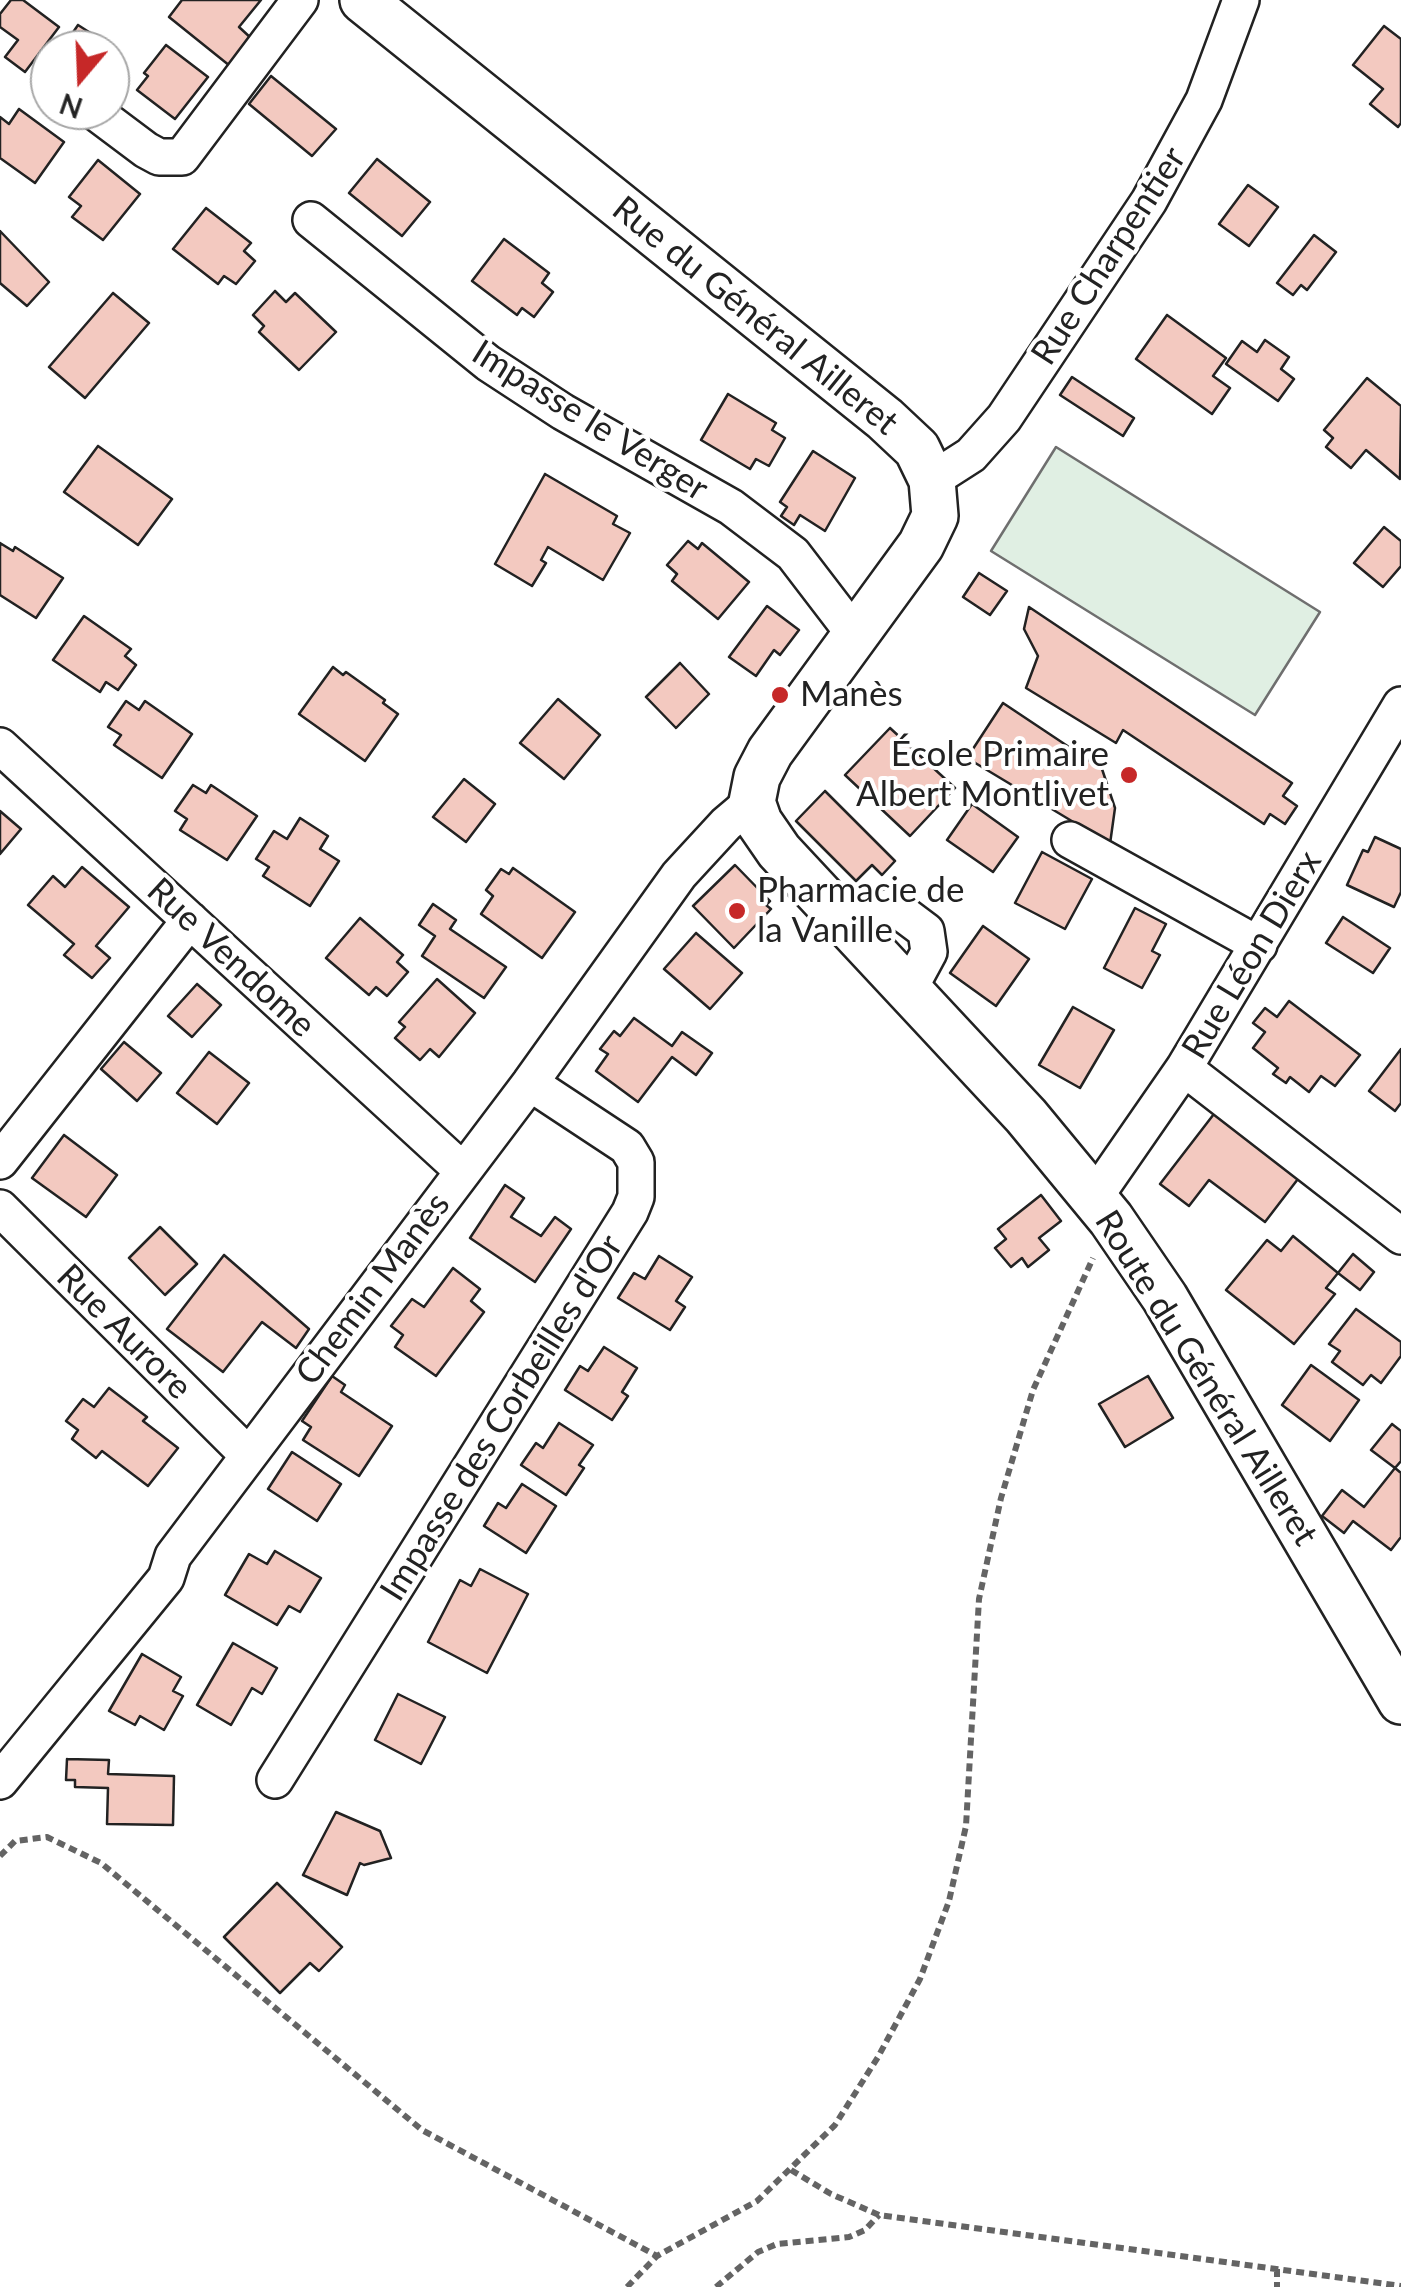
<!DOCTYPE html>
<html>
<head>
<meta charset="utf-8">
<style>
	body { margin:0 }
	#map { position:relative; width:1401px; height:2287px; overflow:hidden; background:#fff; font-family:Lato,sans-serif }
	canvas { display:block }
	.north { position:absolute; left:30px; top:30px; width:100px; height:100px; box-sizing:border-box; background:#fff; border:2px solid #a7a7a7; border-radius:50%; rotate:199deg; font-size:28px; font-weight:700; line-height:40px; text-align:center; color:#222 }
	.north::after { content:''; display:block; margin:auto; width:35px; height:45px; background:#c62828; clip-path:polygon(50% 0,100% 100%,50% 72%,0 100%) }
</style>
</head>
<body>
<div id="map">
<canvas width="1401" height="2287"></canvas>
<div class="north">N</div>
</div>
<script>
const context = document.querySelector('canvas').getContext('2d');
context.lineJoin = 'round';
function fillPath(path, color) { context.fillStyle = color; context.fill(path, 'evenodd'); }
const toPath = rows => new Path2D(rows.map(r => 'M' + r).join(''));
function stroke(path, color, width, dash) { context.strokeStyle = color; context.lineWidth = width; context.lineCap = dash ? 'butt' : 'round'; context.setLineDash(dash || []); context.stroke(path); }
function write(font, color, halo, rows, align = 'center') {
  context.font = font + ' Lato,sans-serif'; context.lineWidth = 8; context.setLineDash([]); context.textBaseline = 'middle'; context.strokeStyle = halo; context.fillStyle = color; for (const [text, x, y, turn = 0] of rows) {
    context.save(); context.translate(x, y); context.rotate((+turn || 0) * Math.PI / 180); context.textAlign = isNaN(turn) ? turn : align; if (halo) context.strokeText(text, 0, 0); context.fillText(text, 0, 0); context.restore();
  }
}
const green = toPath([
	[1056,447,1320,612,1255,715,991,551,1056,447]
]);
const building = toPath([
	[11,0,23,0,59,27,25,72,5,57,18,40,0,27,0,14,11,0],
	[182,0,261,0,239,27,252,39,230,66,169,17,182,0],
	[78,25,117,50,110,60,110,50,61,50,78,25],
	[1384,26,1401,39,1401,123,1398,127,1370,104,1383,89,1353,65,1384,26],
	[166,45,208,77,175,119,137,90,148,76,144,73,166,45],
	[271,76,336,129,312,156,249,104,271,76],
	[19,109,64,142,35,183,0,158,0,117,9,124,19,109],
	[377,159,430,202,402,236,349,193,377,159],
	[98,160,140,194,103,240,72,217,81,206,69,197,98,160],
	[1248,185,1278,207,1249,246,1219,224,1248,185],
	[206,208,251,243,244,251,255,261,236,284,224,276,218,284,173,249,206,208],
	[0,231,49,282,27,306,0,283,0,231],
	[1314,235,1336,252,1307,290,1301,285,1293,295,1277,283,1314,235],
	[504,239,549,273,542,283,553,292,534,317,522,308,517,315,472,281,504,239],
	[275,291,286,302,295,293,336,332,299,370,259,332,264,326,253,315,275,291],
	[113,293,149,323,85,398,49,367,113,293],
	[1167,315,1226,358,1213,376,1230,388,1212,414,1136,359,1167,315],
	[1265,340,1289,357,1281,369,1294,379,1278,401,1226,364,1242,341,1257,352,1265,340],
	[1072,377,1134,418,1123,436,1060,395,1072,377],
	[1367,378,1401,406,1400,479,1366,450,1351,468,1326,447,1333,438,1324,430,1367,378],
	[728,394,776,423,772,430,785,438,769,466,756,459,750,469,701,440,728,394],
	[98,446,172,499,138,545,64,492,98,446],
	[813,451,855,478,825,531,800,515,794,525,781,516,787,507,780,502,813,451],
	[545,474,617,516,613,524,630,533,603,580,548,547,541,560,546,563,532,586,495,564,545,474],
	[1384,527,1401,541,1401,566,1383,587,1354,563,1384,527],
	[688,541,698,549,702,543,749,582,718,619,672,581,677,574,667,565,688,541],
	[0,543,13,551,15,547,63,578,36,618,0,595,0,543],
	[979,573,1007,591,990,615,963,597,979,573],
	[767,606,799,630,780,655,774,650,756,676,729,657,767,606],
	[1029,607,1292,783,1283,796,1297,806,1285,824,1270,814,1264,824,1123,730,1116,743,1026,688,1038,656,1024,629,1029,607],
	[84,616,131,649,125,656,136,665,118,690,106,682,100,692,53,660,84,616],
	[680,663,709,694,676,728,646,697,680,663],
	[333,667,343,675,346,672,385,700,383,703,398,714,365,761,299,714,333,667],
	[558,699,600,735,564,779,520,743,558,699],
	[126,701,139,710,145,701,192,734,162,778,114,745,121,735,108,727,126,701],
	[1003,703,1102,769,1115,808,1110,844,967,758,1003,703],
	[890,728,955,788,910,836,845,775,890,728],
	[464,779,495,804,466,842,433,817,464,779],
	[193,785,206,793,211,785,257,816,227,860,180,830,187,819,175,811,193,785],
	[825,791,895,861,882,875,872,865,856,881,796,821,825,791],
	[972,804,1018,837,993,872,947,840,972,804],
	[0,811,21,829,0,854,0,811],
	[300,818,328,836,320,849,339,861,310,906,263,876,269,867,256,859,274,831,287,839,300,818],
	[1375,837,1401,849,1401,892,1394,907,1347,885,1363,850,1368,852,1375,837],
	[1042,852,1092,879,1065,929,1015,903,1042,852],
	[735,865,770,901,766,905,771,909,734,948,693,906,735,865],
	[82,867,129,907,96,946,110,958,92,978,64,955,74,944,28,905,53,876,65,887,82,867],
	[513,868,575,912,542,958,481,914,493,896,486,890,501,869,509,874,513,868],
	[433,904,456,920,450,929,506,967,484,998,422,956,435,936,419,925,433,904],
	[1135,908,1166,924,1152,951,1160,955,1142,988,1104,968,1135,908],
	[1343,917,1390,948,1373,973,1326,943,1343,917],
	[360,918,403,955,397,962,408,972,387,996,376,987,369,995,326,958,360,918],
	[983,926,1029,959,996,1006,950,973,983,926],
	[696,933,742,973,710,1009,664,969,696,933],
	[437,979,475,1013,439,1057,430,1049,420,1060,395,1038,405,1027,399,1022,437,979],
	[197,984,221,1005,192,1037,168,1016,197,984],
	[1289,1001,1360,1055,1335,1086,1321,1076,1309,1092,1290,1077,1286,1083,1273,1074,1278,1068,1253,1048,1265,1032,1253,1023,1265,1008,1277,1017,1289,1001],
	[1073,1007,1114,1030,1080,1088,1039,1065,1073,1007],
	[634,1018,672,1046,682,1032,712,1053,696,1075,672,1057,638,1102,596,1071,608,1054,600,1049,614,1031,620,1036,634,1018],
	[124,1042,161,1073,137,1101,101,1069,124,1042],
	[1401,1049,1401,1103,1395,1111,1369,1091,1401,1049],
	[209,1052,249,1083,217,1124,177,1093,209,1052],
	[1217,1110,1301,1175,1265,1222,1209,1180,1189,1206,1160,1184,1217,1110],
	[64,1135,117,1175,86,1217,32,1178,64,1135],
	[505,1185,524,1198,511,1217,541,1236,555,1217,571,1229,535,1282,470,1238,505,1185],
	[1041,1195,1061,1221,1039,1238,1049,1250,1028,1267,1022,1258,1011,1267,995,1248,1006,1239,998,1229,1041,1195],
	[160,1227,197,1264,165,1295,129,1258,160,1227],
	[1293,1236,1338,1273,1326,1288,1335,1294,1294,1344,1226,1290,1267,1240,1281,1251,1293,1236],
	[1353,1254,1374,1272,1360,1290,1338,1273,1353,1254],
	[224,1255,309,1329,296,1348,262,1322,223,1372,167,1329,224,1255],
	[659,1256,692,1277,676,1301,685,1307,670,1330,618,1298,634,1273,645,1279,659,1256],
	[453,1268,480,1289,471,1301,484,1312,436,1376,395,1347,403,1335,391,1326,412,1299,424,1307,453,1268],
	[1356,1309,1401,1342,1401,1356,1381,1383,1371,1375,1363,1385,1332,1362,1340,1351,1329,1344,1356,1309],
	[604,1347,637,1368,622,1392,628,1396,612,1420,565,1390,580,1366,588,1371,604,1347],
	[1311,1365,1359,1400,1330,1441,1282,1405,1311,1365],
	[332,1376,345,1385,341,1392,392,1426,359,1476,303,1440,311,1427,302,1421,332,1376],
	[1148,1376,1173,1418,1125,1447,1099,1404,1148,1376],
	[109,1388,147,1417,143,1421,178,1448,148,1486,102,1451,96,1458,72,1439,78,1430,66,1421,83,1399,94,1407,109,1388],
	[559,1423,593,1445,579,1465,584,1468,566,1495,521,1465,536,1443,543,1448,559,1423],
	[1392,1424,1401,1431,1401,1461,1395,1468,1371,1450,1392,1424],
	[292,1452,341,1484,317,1521,268,1489,292,1452],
	[1395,1468,1401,1473,1401,1537,1391,1550,1353,1521,1344,1533,1322,1516,1342,1490,1364,1507,1395,1468],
	[522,1484,556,1506,526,1553,484,1526,498,1503,506,1508,522,1484],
	[275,1551,321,1578,300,1612,289,1606,277,1625,225,1595,249,1554,267,1564,275,1551],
	[480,1569,528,1594,487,1673,428,1642,460,1580,471,1586,480,1569],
	[233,1643,277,1668,262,1694,252,1688,231,1725,197,1705,233,1643],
	[142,1654,181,1677,173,1691,183,1696,164,1730,140,1716,135,1725,109,1711,142,1654],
	[398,1694,445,1717,421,1764,375,1740,398,1694],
	[67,1759,109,1760,108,1774,174,1776,173,1825,107,1824,108,1788,75,1787,75,1780,66,1780,67,1759],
	[336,1812,380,1831,391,1858,364,1865,360,1863,347,1895,303,1875,336,1812],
	[277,1883,342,1947,319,1971,310,1963,280,1993,224,1937,277,1883]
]);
const path = toPath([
	[0,1856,15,1841,47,1837,101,1863,422,2130,657,2256],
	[791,2170,831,2194,879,2215,1401,2286],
	[1277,2269,1277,2287],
	[627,2287,657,2256,757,2201,835,2125,878,2057,920,1979,949,1901,966,1826,979,1599,1001,1498,1033,1390,1093,1258],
	[716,2287,758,2252,777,2244,849,2237,865,2230,879,2215]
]);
const minor = toPath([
	[94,111,146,150,159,157,182,157,300,0],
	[311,220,488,363,563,412,731,507,793,554,855,635],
	[932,480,971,455,1004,418,1149,201,1204,100,1241,0],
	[0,746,462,1170],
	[1070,840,1259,945],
	[849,927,881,909,894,907,926,931,929,952,909,989],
	[1184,1068,1401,1236],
	[0,1161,190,920],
	[1094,1198,1184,1068,1401,705],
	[0,1208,248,1455],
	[275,1780,630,1212,636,1197,636,1162,627,1147,530,1083],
	[0,1781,166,1578,173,1556,530,1083,679,875,726,824,752,802]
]);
const major = toPath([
	[363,0,885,419,917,449,932,480,935,516,921,545,770,752,757,777,752,802,759,822,779,851,1026,1116,1111,1219,1165,1298,1401,1701]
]);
const markers = [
	[780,695,10,"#c62828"],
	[1129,775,10,"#c62828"],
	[737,911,10,"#c62828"]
];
const streetNames = [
	["Rue Charpentier",1109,256,-57],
	["Rue du Général Ailleret",755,316,39],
	["Impasse le Verger",590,421,32],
	["Rue Léon Dierx",1252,955,-59],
	["Rue Vendome",231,958,43],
	["Chemin Manès",373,1289,-53],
	["Rue Aurore",124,1332,45],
	["Route du Général Ailleret",1206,1378,58],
	["Impasse des Corbeilles d'Or",502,1418,-58]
];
const poiNames = [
	["Manès",800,695],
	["École Primaire",1109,755,"right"],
	["Albert Montlivet",1109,795,"right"],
	["Pharmacie de",757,891],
	["la Vanille",757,931]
];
fillPath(green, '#e0efe3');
stroke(green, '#6f6f6f', 2.5);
fillPath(building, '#f3c9c0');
stroke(building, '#222', 2.5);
stroke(minor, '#222', 40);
stroke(major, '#222', 50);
stroke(path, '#646464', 6, [8, 5]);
stroke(minor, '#fff', 35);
stroke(major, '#fff', 45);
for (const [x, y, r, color] of markers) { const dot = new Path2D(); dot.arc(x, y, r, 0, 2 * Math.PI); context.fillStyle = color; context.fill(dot); stroke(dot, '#fff', 4); }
write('35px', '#222', '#fff', streetNames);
write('35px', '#222', '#fff', poiNames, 'left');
</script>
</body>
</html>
